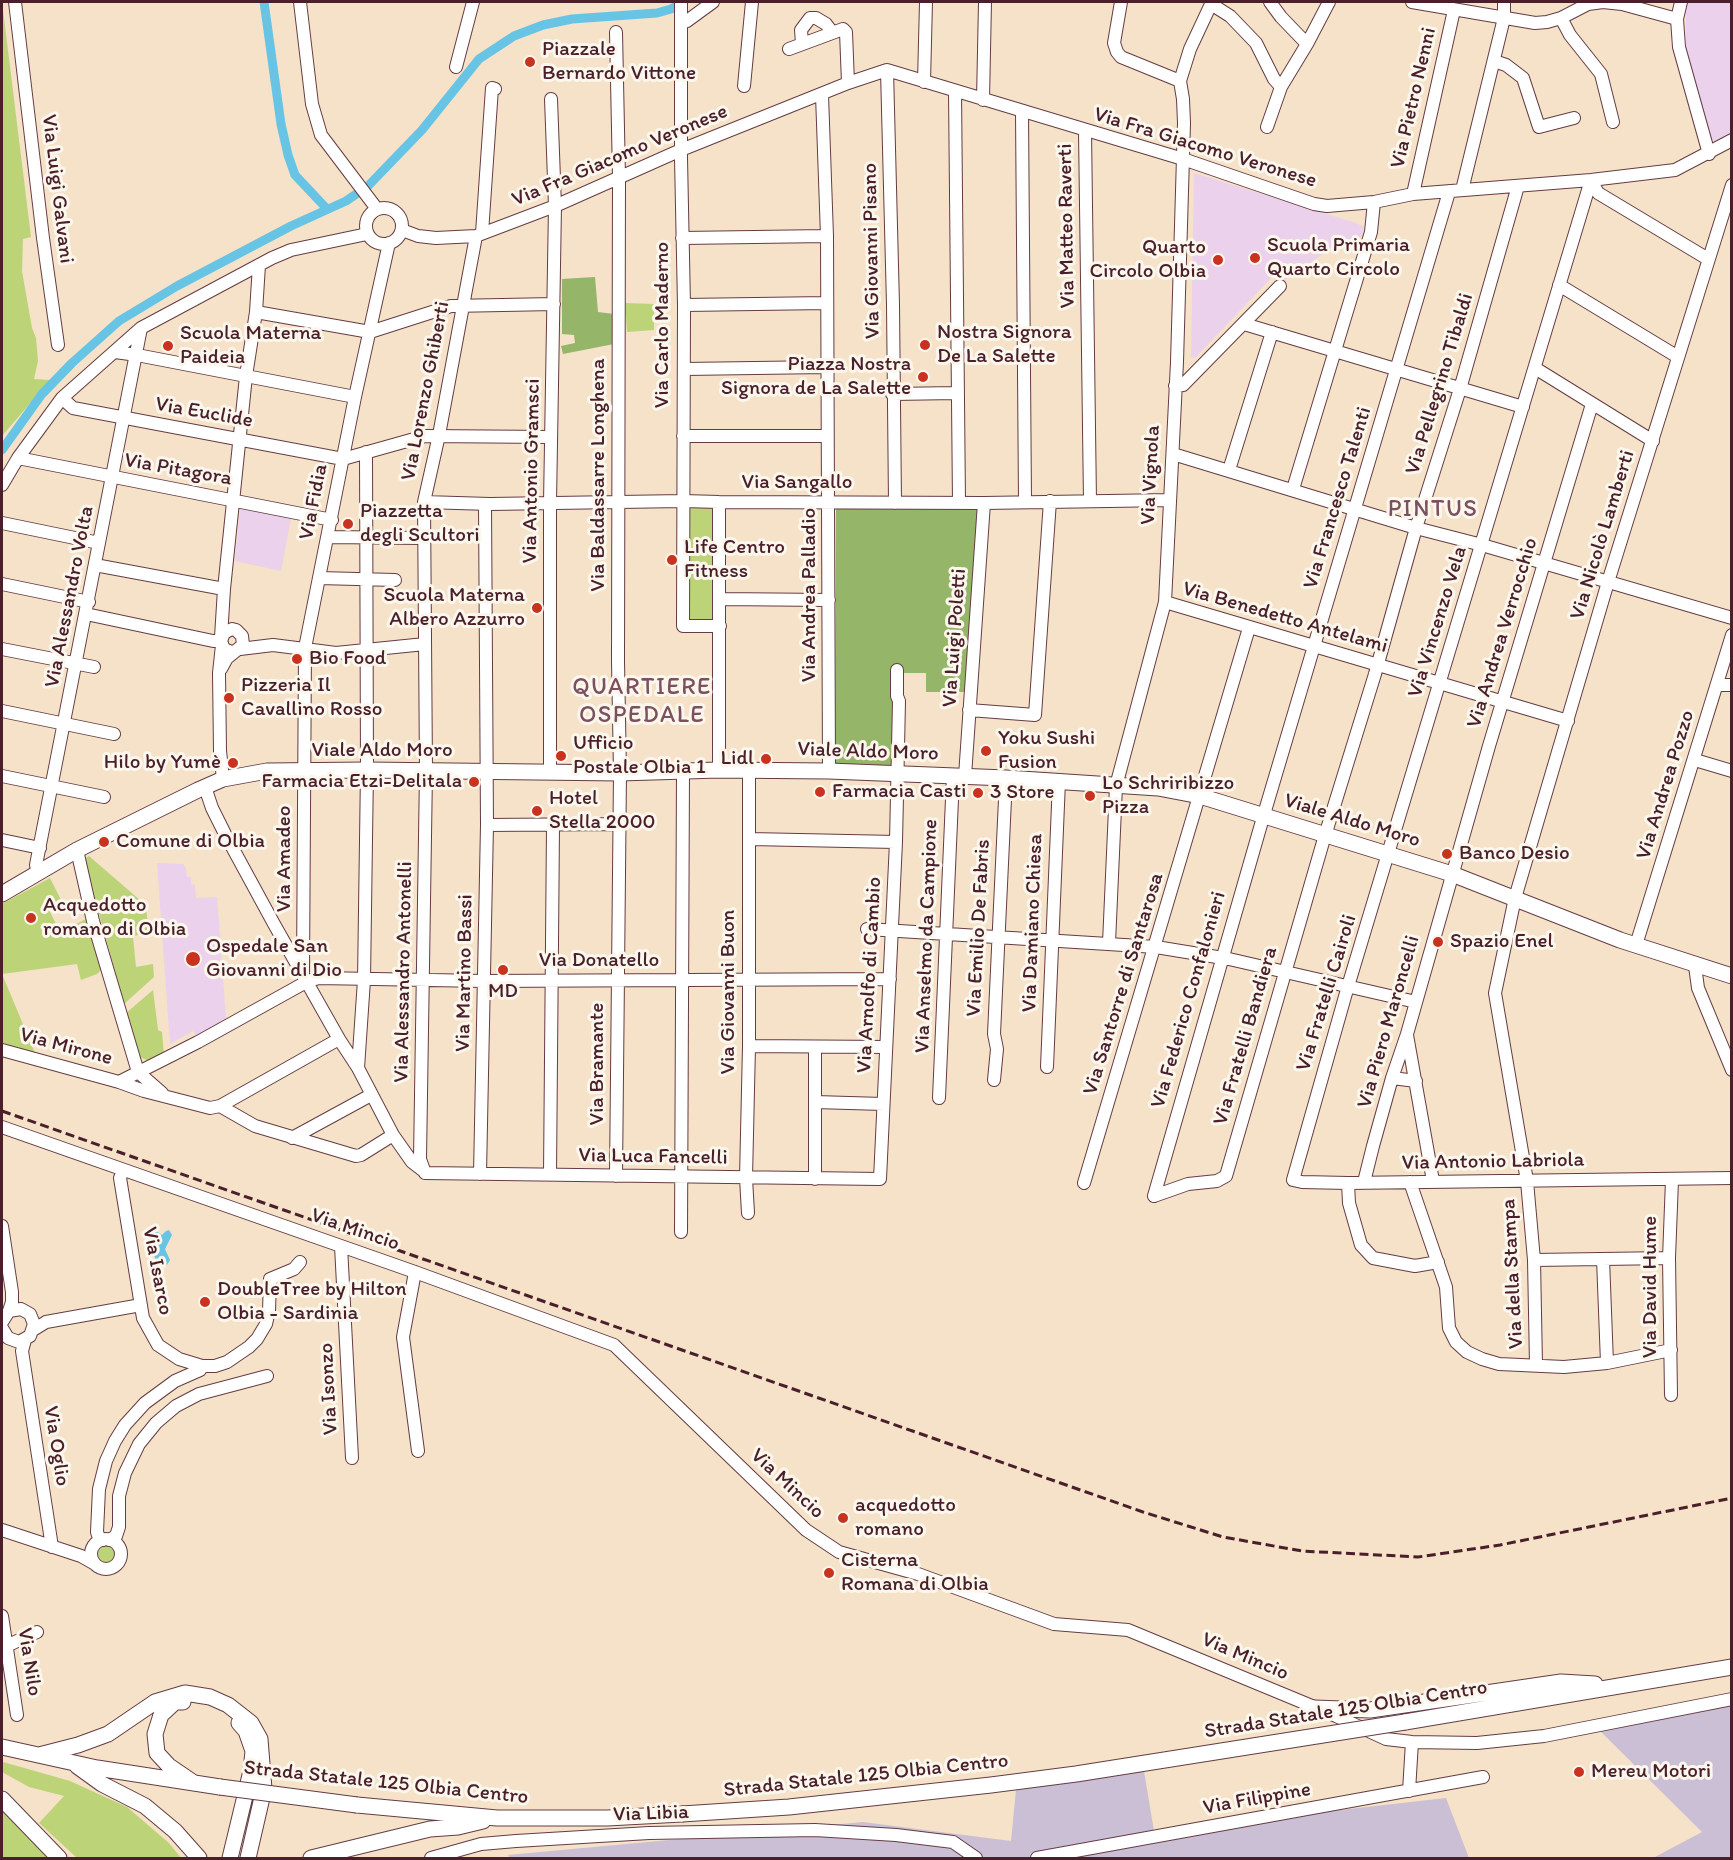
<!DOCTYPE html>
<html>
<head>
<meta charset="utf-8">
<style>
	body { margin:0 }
	#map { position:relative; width:1733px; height:1860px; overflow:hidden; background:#f5e2c8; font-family:Itim,sans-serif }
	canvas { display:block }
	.frame { position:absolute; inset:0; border:3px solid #4a1f2b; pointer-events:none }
</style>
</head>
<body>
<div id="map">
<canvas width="1733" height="1860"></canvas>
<div class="frame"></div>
</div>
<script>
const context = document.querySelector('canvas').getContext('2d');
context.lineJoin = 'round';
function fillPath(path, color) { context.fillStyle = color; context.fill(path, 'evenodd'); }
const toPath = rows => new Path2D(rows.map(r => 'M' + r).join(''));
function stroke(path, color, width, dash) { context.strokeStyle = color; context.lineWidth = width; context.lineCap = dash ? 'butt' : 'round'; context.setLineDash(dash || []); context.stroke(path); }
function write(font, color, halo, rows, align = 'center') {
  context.font = font + ' Itim,sans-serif'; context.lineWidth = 6; context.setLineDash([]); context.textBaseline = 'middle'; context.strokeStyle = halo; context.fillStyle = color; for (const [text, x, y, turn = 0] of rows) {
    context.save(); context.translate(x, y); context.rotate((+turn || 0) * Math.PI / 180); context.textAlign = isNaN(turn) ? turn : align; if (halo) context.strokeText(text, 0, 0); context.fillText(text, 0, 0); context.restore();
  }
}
const built = toPath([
	[1686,2,1731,2,1731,134,1716,142,1711,139,1686,49],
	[1194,173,1356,223,1364,227,1362,236,1336,246,1298,270,1286,280,1272,277,1195,358,1191,357],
	[240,508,291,518,281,571,235,561],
	[157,863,183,864,186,868,187,877,191,877,191,884,195,885,196,898,217,897,226,1019,196,1036,193,1031,170,1044]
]);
const industrial = toPath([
	[1731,1703,1731,1858,1653,1858,1702,1832,1593,1724],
	[1144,1771,1154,1831,1446,1798,1469,1858,510,1858,508,1855,863,1822,1011,1841,1016,1790]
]);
const green = toPath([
	[2,2,31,237,23,239,22,271,32,328,36,338,38,361,34,379,50,380,2,436],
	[625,303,654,304,654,330,627,332],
	[715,506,716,622,686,623,688,507],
	[89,856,141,901,146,909,149,930,133,937,136,967,153,964,154,977,124,1004,84,859],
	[50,878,61,900,48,908,60,932,90,917,103,968,97,974,81,980,77,964,2,974,35,1053,2,1044,2,904],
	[153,990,158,1030,162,1032,164,1055,151,1062,140,1057,125,1014],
	'98 1554a9 9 0 1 1 18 0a9 9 0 1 1-18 0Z',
	[3,1762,70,1781,127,1807,169,1843,181,1858,77,1858,39,1823,64,1796,29,1787,2,1772],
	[2,1809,48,1858,2,1858]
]);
const forest = toPath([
	[595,277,598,312,614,314,614,344,563,354,561,346,575,343,574,335,562,334,562,279],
	[836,508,978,508,965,692,926,692,926,673,897,673,894,768,835,767]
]);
const water = toPath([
	[169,1230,172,1235,165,1249,170,1260,167,1265,164,1266,159,1264,154,1256,149,1237,152,1232,158,1232,162,1235,166,1231]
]);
const canal = toPath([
	[264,2,281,124,288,155,295,175,327,209],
	[2,450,42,394,72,363,119,321,177,286,291,226,346,201,368,186,422,130,479,59,514,36,543,25,572,19,657,13,671,9,684,2]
]);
const minor = toPath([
	[15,2,43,238,58,345],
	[300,2,312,104,321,135,377,209],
	[681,2,681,158,684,305,683,626,720,626],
	[1121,2,1114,43,1117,52,1121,57,1180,81],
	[1270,2,1281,17,1307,44],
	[1412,2,1535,23,1547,22,1561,18,1588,4,1603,2,1622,4,1677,19],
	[1681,2,1677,19,1679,47,1709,154],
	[1211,4,1230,16,1256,43,1274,79,1281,87],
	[1561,18,1570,35,1601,74,1613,122],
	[681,23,687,21,713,2],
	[616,32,619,177,618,661,620,773,616,1176],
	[802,43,801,30,810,18,816,18,826,24,832,32],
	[789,49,843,29,846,32,848,83],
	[1494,61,1506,65,1523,78,1539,127,1574,118],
	[456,67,473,2],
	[887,70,893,305,895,503],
	[924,82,926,2],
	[744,86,752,2],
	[955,91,959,502],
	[822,95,827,236,829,771],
	[983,100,985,2],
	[1022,112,1025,502],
	[1267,127,1281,87,1307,44,1329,2],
	[1085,131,1090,501],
	[1591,180,1346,993,1293,1180,1302,1182,1348,1183,1732,1178],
	[1591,180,1598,193,1708,259],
	[1462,190,1504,18,1504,2],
	[1413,194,1454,10],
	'366 226a18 18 0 1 1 36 0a18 18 0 1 1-36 0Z',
	[402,230,418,236,436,238,476,236,555,206,681,150,848,83,887,70,1183,159,1314,204,1327,206,1374,202,1413,194,1591,180,1675,170,1732,140],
	[482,233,492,88,495,89],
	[682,238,827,236],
	[1559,285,1678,357],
	[684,305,827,303],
	[256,312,370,332,451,306,554,304],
	[1244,324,1523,407],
	[115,352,137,355,355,397],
	[1535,368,1653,441],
	[684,369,826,367],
	[1175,386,1183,385,1280,286],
	[892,394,957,393],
	[62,398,73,408,343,459,425,436,551,437],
	[683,436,826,436],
	[1173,454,1416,528,1482,545,1732,618],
	[18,458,332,520],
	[1229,470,1272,332],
	[2,485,18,458,62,398,141,328,272,258,291,250,367,234],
	[1293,489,1371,232,1374,202],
	[424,502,490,504,683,501,719,502,984,503,1170,500],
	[2,523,99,543],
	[327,537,424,538],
	[95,565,224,589],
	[319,578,395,580],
	[2,584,89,602],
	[720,599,829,600],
	[1165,602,1568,721],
	[86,614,213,641,221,641],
	[221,637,224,589,246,376,256,312,259,265],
	[222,645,219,673,220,751,223,779],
	[2,649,94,667],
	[240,649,273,645,336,653,425,644],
	[221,669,227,658,243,645,242,636,236,630,232,629,224,633,221,641,224,649,232,652],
	[1717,685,1732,685],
	[969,710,1035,715,1050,501],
	[2,711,114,734],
	[1695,760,1732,771],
	[719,770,719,502],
	[550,773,550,503,555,206,551,99],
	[2,776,104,797],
	[965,776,984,503],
	[205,787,212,808,225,834,274,924,339,1039,358,1068,393,1135,412,1162,425,1172],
	[487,825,619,824],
	[750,839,896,842],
	[2,840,40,848],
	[77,850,93,921,138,1072,162,1093],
	[38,872,36,865,141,328],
	[867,929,1156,947,1229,959,1416,1002],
	[1109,943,1116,786,1165,602,1177,362,1184,123,1183,99,1180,81,1190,49,1212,2],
	[1636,945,1732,635],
	[1695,966,1698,988,1732,1070],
	[303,972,305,648,355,397,389,243],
	[1407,1035,1433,1181],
	[749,1046,886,1047],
	[815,1048,815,1179],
	[2,1050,119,1082,144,1091,210,1108,220,1106,339,1039],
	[1047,1067,1059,781],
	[358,1068,364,980,367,770,366,452],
	[1392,1078,1416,1081],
	[994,1080,997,1049,994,1034,1006,778],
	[119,1082,198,1042,308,981,319,978,484,981,890,979],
	[939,1098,953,776],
	[815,1102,883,1104],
	[220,1106,255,1126,356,1156,361,1155,393,1135],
	[2,1127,415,1272,614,1345,806,1530,839,1552,918,1574,1054,1624,1128,1630,1336,1716,1386,1739,1412,1742,1477,1743,1544,1736,1732,1699],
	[292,1138,371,1095],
	[123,1170,120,1178,143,1318,158,1345,179,1359,202,1366,215,1366,227,1362,249,1347,257,1339,266,1324,269,1311,270,1279,294,1269,300,1262],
	[425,1173,880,1179,896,842,899,701,897,696,897,670],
	[425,1173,420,1159,426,772,424,502,439,435,476,236],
	[480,1174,487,825,485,504],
	[550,1174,553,826],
	[1364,1182,1373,1146,1392,1078,1407,1034,1489,746,1592,404],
	[1410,1182,1446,1287,1449,1328,1456,1342,1467,1352,1482,1359,1499,1364,1564,1367,1607,1363,1671,1350],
	[1084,1183,1249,628],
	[1348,1183,1349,1203,1361,1245,1373,1258,1415,1266,1438,1262],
	[1154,1196,1188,1184,1217,1181,1226,1176,1323,842,1375,674,1416,528,1460,389,1518,186],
	[1154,1196,1262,821,1449,192],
	[748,1213,746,1178,749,1046,749,771],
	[2,1226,12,1292,12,1302,9,1311],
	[681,1232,683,771],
	[341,1246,352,1458],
	[1603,1259,1607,1363],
	[1534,1260,1669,1258],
	[415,1272,403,1337,418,1451],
	[2,1322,9,1311,21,1309,30,1314,34,1324,30,1336,19,1342,8,1338,2,1328],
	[33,1330,46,1322,141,1305],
	[25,1340,22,1351,52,1547],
	[1536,1365,1534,1260,1527,1181,1495,993,1515,898,1608,582,1732,185],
	[1671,1395,1669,1258,1672,1180],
	[2,1530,81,1556,95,1564],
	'91 1554a15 15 0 1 1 30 0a15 15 0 1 1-30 0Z',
	[103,1540,99,1538,97,1532,99,1489,106,1461,115,1441,125,1425,145,1403,175,1381,200,1370,202,1366],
	[109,1540,116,1536,119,1527,119,1496,125,1473,139,1444,156,1423,176,1406,199,1394,267,1376],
	[2,1616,17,1715],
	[2,1648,37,1632],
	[1409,1791,1412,1742],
	[431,1858,481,1844,516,1841,649,1833,815,1830,896,1835,953,1842,976,1858],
	[1037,1858,1483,1777]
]);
const major = toPath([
	[2,894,77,850,198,790,223,779,267,771,367,770,620,773,719,770,829,771,1006,778,1158,788,1200,796,1452,874,1620,940,1732,976],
	[183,1702,175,1702,161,1715,155,1734,157,1753,169,1766,194,1783],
	[1314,1708,1370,1710,1561,1682,1595,1684],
	[1405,1722,1732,1667],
	[2,1747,97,1768,220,1787],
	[39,1755,78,1745,108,1734,155,1702,185,1693,210,1697,228,1705,251,1723,260,1739,264,1789,248,1858],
	[77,1766,102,1784,145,1806,175,1831,199,1858],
	[2,1799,59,1858],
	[357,1805,497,1818,607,1818,682,1814],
	[230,1858,251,1771,253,1751,246,1731,239,1723],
	[311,1858,430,1829,458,1827,483,1821]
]);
const rail = toPath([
	[2,1111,1143,1512,1223,1537,1302,1551,1418,1557,1500,1545,1732,1498]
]);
const majorBridge = toPath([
	[220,1787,357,1805],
	[682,1814,789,1807,991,1785,1076,1774,1405,1722]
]);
const markers = [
	[530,62,6,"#c8321e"],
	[1255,258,6,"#c8321e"],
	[1218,260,6,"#c8321e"],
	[925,345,6,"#c8321e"],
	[168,346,6,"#c8321e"],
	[923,377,6,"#c8321e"],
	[348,524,6,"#c8321e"],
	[672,560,6,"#c8321e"],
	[537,608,6,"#c8321e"],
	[297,659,6,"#c8321e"],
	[229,698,6,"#c8321e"],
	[986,751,6,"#c8321e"],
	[561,756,6,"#c8321e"],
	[766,759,6,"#c8321e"],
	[233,763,6,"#c8321e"],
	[474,782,6,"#c8321e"],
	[820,792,6,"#c8321e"],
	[978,793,6,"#c8321e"],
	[1090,796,6,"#c8321e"],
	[537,811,6,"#c8321e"],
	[104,842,6,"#c8321e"],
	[1447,854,6,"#c8321e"],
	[31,918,6,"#c8321e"],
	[1438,942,6,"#c8321e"],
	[193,959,8,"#c8321e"],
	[503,970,6,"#c8321e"],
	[205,1302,6,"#c8321e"],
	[843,1518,6,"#c8321e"],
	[829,1573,6,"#c8321e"],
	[1579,1772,6,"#c8321e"]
];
const poiNames = [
	["Piazzale",542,50],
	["Bernardo Vittone",542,74],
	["Scuola Primaria",1267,246],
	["Quarto Circolo",1267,270],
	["Quarto",1206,248,"right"],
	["Circolo Olbia",1206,272,"right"],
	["Nostra Signora",937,333],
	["De La Salette",937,357],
	["Scuola Materna",180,334],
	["Paideia",180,358],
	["Piazza Nostra",911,365,"right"],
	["Signora de La Salette",911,389,"right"],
	["Piazzetta",360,512],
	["degli Scultori",360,536],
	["Life Centro",684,548],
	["Fitness",684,572],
	["Scuola Materna",525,596,"right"],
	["Albero Azzurro",525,620,"right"],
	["Bio Food",309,659],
	["Pizzeria Il",241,686],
	["Cavallino Rosso",241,710],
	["Yoku Sushi",998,739],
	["Fusion",998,763],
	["Ufficio",573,744],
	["Postale Olbia 1",573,768],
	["Lidl",754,759,"right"],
	["Hilo by Yumè",221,763,"right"],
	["Farmacia Etzi-Delitala",462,782,"right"],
	["Lo Schriribizzo",1102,784],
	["Pizza",1102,808],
	["Farmacia Casti",832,792],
	["3 Store",990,793],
	["Hotel",549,799],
	["Stella 2000",549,823],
	["Comune di Olbia",116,842],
	["Banco Desio",1459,854],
	["Acquedotto",43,906],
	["romano di Olbia",43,930],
	["Spazio Enel",1450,942],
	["Ospedale San",206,947],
	["Giovanni di Dio",206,971],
	["MD",503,992,"center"],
	["DoubleTree by Hilton",217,1290],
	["Olbia - Sardinia",217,1314],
	["acquedotto",855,1506],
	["romano",855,1530],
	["Cisterna",841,1561],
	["Romana di Olbia",841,1585],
	["Mereu Motori",1591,1772]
];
const streetNames = [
	["Via Pietro Nenni",1414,98,-77],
	["Via Fra Giacomo Veronese",1205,148,17],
	["Via Fra Giacomo Veronese",620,156,-23],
	["Via Luigi Galvani",57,189,83],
	["Via Matteo Raverti",1067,226,-91],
	["Via Giovanni Pisano",872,251,-91],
	["Via Carlo Maderno",663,325,-90],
	["Via Pellegrino Tibaldi",1440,384,-73],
	["Via Lorenzo Ghiberti",426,391,-79],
	["Via Euclide",204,413,10],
	["Via Pitagora",178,470,10],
	["Via Antonio Gramsci",532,471,-89],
	["Via Baldassarre Longhena",599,475,-90],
	["Via Vignola",1151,475,-87],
	["Via Sangallo",797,483],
	["Via Francesco Talenti",1338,498,-73],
	["Via Fidia",314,502,-79],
	["Via Nicolò Lamberti",1603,535,-73],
	["Via Andrea Palladio",810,595,-90],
	["Via Alessandro Volta",70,597,-79],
	["Via Benedetto Antelami",1285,618,16],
	["Via Vincenzo Vela",1438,622,-73],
	["Via Andrea Verrocchio",1503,633,-73],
	["Via Luigi Poletti",955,638,-86],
	["Viale Aldo Moro",382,751],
	["Viale Aldo Moro",868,752,2],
	["Via Andrea Pozzo",1666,785,-73],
	["Viale Aldo Moro",1352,821,17],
	["Via Amadeo",285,859,-90],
	["Via Damiano Chiesa",1033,923,-88],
	["Via Emilio De Fabris",979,928,-87],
	["Via Anselmo da Campione",927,936,-88],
	["Via Donatello",599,961],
	["Via Alessandro Antonelli",404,972,-89],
	["Via Martino Bassi",465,973,-89],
	["Via Arnolfo di Cambio",870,975,-87],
	["Via Santorre di Santarosa",1124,984,-73],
	["Via Giovanni Buon",729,992,-90],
	["Via Fratelli Cairoli",1327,993,-73],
	["Via Federico Confalonieri",1189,1000,-74],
	["Via Piero Maroncelli",1389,1022,-74],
	["Via Fratelli Bandiera",1246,1036,-74],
	["Via Mirone",66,1047,15],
	["Via Bramante",598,1064,-90],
	["Via Luca Fancelli",653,1157,1],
	["Via Antonio Labriola",1493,1162,-1],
	["Via Mincio",355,1230,19],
	["Via Isarco",157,1271,79],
	["Via della Stampa",1513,1274,-93],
	["Via David Hume",1651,1287,-90],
	["Via Isonzo",329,1389,-93],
	["Via Oglio",56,1446,81],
	["Via Mincio",787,1484,43],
	["Via Mincio",1245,1657,23],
	["Via Nilo",29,1662,81],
	["Strada Statale 125 Olbia Centro",1346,1710,-9],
	["Strada Statale 125 Olbia Centro",866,1776,-6],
	["Strada Statale 125 Olbia Centro",386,1783,6],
	["Via Filippine",1257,1799,-10],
	["Via Libia",651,1814,-2]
];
const quarterNames = [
	["PINTUS",1433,510],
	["QUARTIERE",642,688],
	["OSPEDALE",642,716]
];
fillPath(built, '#ebd1eb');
fillPath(industrial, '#cbbfd5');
fillPath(green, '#bcd378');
fillPath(forest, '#95b568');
fillPath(water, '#67c4e5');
stroke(canal, '#67c4e5', 9);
stroke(minor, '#643c43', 14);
stroke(major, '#643c43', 17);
stroke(minor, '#fff', 12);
stroke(major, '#fff', 15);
stroke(rail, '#4a1f2b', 3, [9, 4.5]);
stroke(majorBridge, '#643c43', 17, []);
stroke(majorBridge, '#fff', 15);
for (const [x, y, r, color] of markers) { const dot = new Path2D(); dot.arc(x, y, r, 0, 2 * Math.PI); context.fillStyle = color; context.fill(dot); stroke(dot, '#fbf7ec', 2); }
write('21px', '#4a1f2b', '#fbf7ec', poiNames, 'left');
write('21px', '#4a1f2b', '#fbf7ec', streetNames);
context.letterSpacing = '1.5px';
write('24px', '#7d5060', '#fbf7ec', quarterNames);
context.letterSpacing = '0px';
</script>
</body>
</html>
